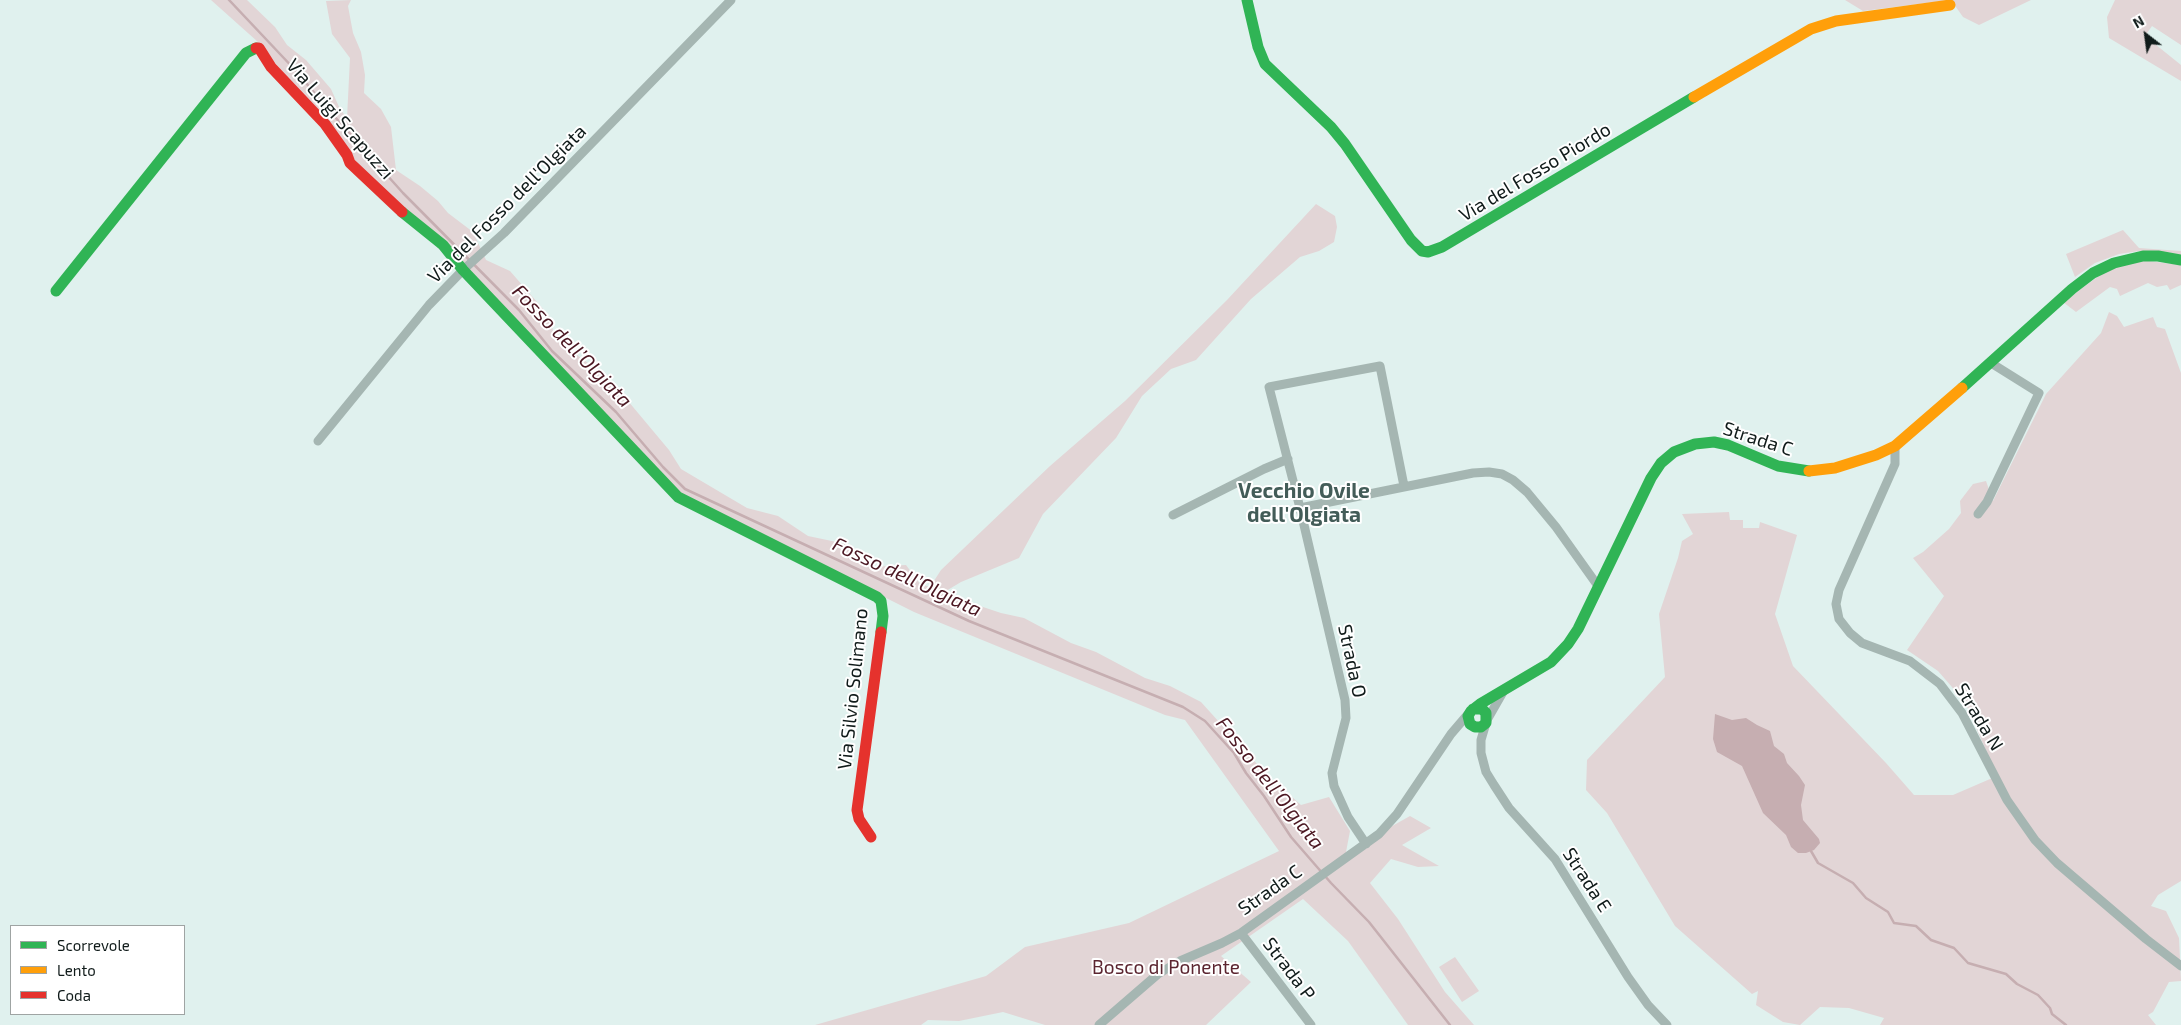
<!DOCTYPE html>
<html>
<head>
<meta charset="utf-8">
<style>
	body { margin:0 }
	#map { position:relative; width:2181px; height:1025px; overflow:hidden; background:#e0f1ee; font-family:"Exo 2",sans-serif }
	canvas { display:block }
	.legend { position:absolute; left:10px; top:925px; width:175px; height:90px; box-sizing:border-box; background:#fff; border:1px solid #9fa4a3; margin:0; padding:6px 9px; list-style:none; font-size:15px; color:#101b1a }
	.legend li { display:flex; align-items:center; gap:10px; height:25px }
	.legend b { width:25px; border:1px solid #9fa4a3 }
	.north { position:absolute; left:2121px; top:10px; width:50px; height:50px; -webkit-text-stroke:4px #fff; paint-order:stroke; rotate:330deg; font-size:14px; font-weight:700; line-height:20px; text-align:center; color:#101b1a }
	.north::after { content:''; display:block; margin:auto; width:18px; height:22px; background:#101b1a; clip-path:polygon(50% 0,100% 100%,50% 72%,0 100%) }
</style>
</head>
<body>
<div id="map">
<canvas width="2181" height="1025"></canvas>
<ul class="legend">
<li><b style="height:6px;background:#30b455"></b>Scorrevole</li>
<li><b style="height:6px;background:#ff9f0a"></b>Lento</li>
<li><b style="height:6px;background:#e5322d"></b>Coda</li>
</ul>
<div class="north">N</div>
</div>
<script>
const context = document.querySelector('canvas').getContext('2d');
context.lineJoin = 'round';
function fillPath(path, color) { context.fillStyle = color; context.fill(path, 'evenodd'); }
const toPath = rows => new Path2D(rows.map(r => 'M' + r).join(''));
function stroke(path, color, width, dash) { context.strokeStyle = color; context.lineWidth = width; context.lineCap = dash ? 'butt' : 'round'; context.setLineDash(dash || []); context.stroke(path); }
function write(font, color, halo, rows, align = 'center') {
  context.font = font + ' "Exo 2",sans-serif'; context.lineWidth = 4; context.setLineDash([]); context.textBaseline = 'middle'; context.strokeStyle = halo; context.fillStyle = color; for (const [text, x, y, turn = 0] of rows) {
    context.save(); context.translate(x, y); context.rotate((+turn || 0) * Math.PI / 180); context.textAlign = isNaN(turn) ? turn : align; if (halo) context.strokeText(text, 0, 0); context.fillText(text, 0, 0); context.restore();
  }
}
const green = toPath([
	[211,0,247,0,275,27,287,45,306,60,331,89,340,109,347,118,350,58,332,34,326,1,351,0,348,6,353,33,361,52,365,75,364,93,381,109,391,127,396,170,420,186,438,201,448,213,473,232,486,260,510,271,551,318,554,338,596,369,623,395,669,450,681,469,747,508,778,516,808,536,851,545,871,567,906,565,920,584,930,587,941,570,1050,466,1125,401,1227,300,1316,204,1335,216,1337,227,1334,242,1319,251,1300,257,1251,299,1196,360,1171,369,1142,396,1116,438,1043,514,1019,558,961,582,946,591,965,601,1001,613,1024,618,1071,643,1096,652,1145,678,1170,686,1201,702,1267,775,1301,805,1329,797,1350,831,1346,852,1410,816,1431,828,1402,845,1439,866,1418,867,1391,859,1370,883,1398,919,1445,992,1474,1025,1408,1025,1348,941,1303,899,1221,956,1251,982,1206,1025,1045,1025,1003,1012,959,1021,928,1020,921,1025,815,1025,986,976,1025,947,1129,923,1279,851,1185,720,1165,715,914,612,681,495,374,183,258,42],
	[1845,0,2031,0,1979,25,1963,17,1951,0,1863,11],
	[2115,0,2181,0,2181,45,2152,26,2145,36,2181,65,2181,81,2109,38,2107,17],
	[2123,230,2139,248,2181,251,2181,257,2139,251,2119,254,2095,263,2075,277,2066,254],
	[2141,260,2181,265,2181,285,2170,290,2167,285,2157,287,2148,283,2120,296,2117,289,2110,287,2076,312,2063,302,2110,268],
	[2109,312,2117,316,2124,327,2153,317,2157,327,2165,329,2181,373,2181,881,2158,895,2151,906,2166,911,2179,938,2181,981,2169,982,2153,1012,2148,1015,2156,1025,1880,1025,1884,1018,1849,1008,1820,1007,1800,1025,1783,1022,1756,1005,1758,991,1752,994,1675,926,1607,813,1586,790,1587,760,1665,677,1659,614,1678,558,1682,541,1693,534,1682,514,1729,512,1730,520,1743,520,1743,528,1759,528,1760,522,1797,535,1775,614,1793,666,1886,763,1914,795,1953,795,1997,776,1965,702,1938,671,1907,650,1944,596,1913,558,1923,552,1949,529,1961,513,1960,501,1973,484,1986,481,1993,501,2046,394,2101,333],
	[1455,957,1479,991,1462,1002,1439,967]
]);
const water = toPath([
	[1715,714,1732,720,1746,718,1757,725,1770,731,1774,746,1784,754,1787,763,1799,776,1805,785,1801,805,1803,820,1819,839,1820,843,1814,850,1806,853,1798,853,1791,847,1786,835,1763,813,1742,766,1717,752,1713,739]
]);
const stream = toPath([
	[229,0,297,72,326,107,403,193,519,310,552,351,616,412,663,467,685,489,969,621,1183,707,1205,721,1234,753,1246,773,1264,796,1291,837,1331,883,1369,922,1450,1025],
	[1811,851,1818,863,1853,883,1866,898,1888,912,1894,923,1916,926,1931,940,1954,948,1968,963,2006,974,2017,984,2038,995,2050,1008,2052,1014,2066,1025]
]);
const street = toPath([
	[318,441,429,305,463,270,504,233,731,0],
	[1895,446,1895,464,1839,590,1836,604,1839,619,1850,633,1862,643,1910,661,1940,684,1962,713,2007,800,2035,840,2057,863,2146,939,2181,966],
	[1300,508,1473,473,1489,472,1502,474,1513,480,1527,492,1556,527,1598,586],
	[1978,514,1987,502,2039,393,1991,363],
	[1173,515,1264,469,1288,459],
	[1487,720,1503,692],
	[1486,723,1481,740,1481,753,1486,772,1494,785,1509,808,1555,859,1628,977,1648,1005,1667,1025],
	[1366,844,1348,817,1334,786,1332,773,1346,718,1345,700,1300,508,1269,387,1380,366,1404,486],
	[1241,933,1311,1025],
	[1099,1025,1158,974,1180,961,1222,943,1241,933,1379,834,1397,814,1451,734,1469,713]
]);
const fast = toPath([
	[1247,0,1258,47,1265,64,1331,127,1345,144,1411,240,1422,251,1428,252,1442,247,1694,97],
	[402,212,443,245,463,270,678,497,877,597,881,601,883,616,881,632],
	[56,291,246,53,256,48],
	[1962,388,2072,289,2093,273,2114,263,2143,256,2158,256,2181,260],
	[1473,709,1482,709,1486,713,1486,723,1481,727,1475,727,1470,724,1468,716,1471,711,1480,704,1551,662,1568,644,1578,629,1651,478,1661,463,1674,452,1695,444,1714,442,1728,445,1778,466,1809,471]
]);
const slow = toPath([
	[1694,97,1811,29,1836,21,1950,5],
	[1809,471,1835,468,1876,455,1895,446,1962,388]
]);
const jam = toPath([
	[256,48,259,48,271,67,325,124,347,155,350,163,402,212],
	[871,837,859,819,857,810,881,632]
]);
const streetNames = [
	["Via Luigi Scapuzzi",340,119,49],
	["Via del Fosso Piordo",1535,172,-31],
	["Via del Fosso dell'Olgiata",507,204,-45],
	["Strada C",1758,439,18],
	["Strada O",1352,661,78],
	["Via Silvio Solimano",853,689,-84],
	["Strada N",1979,717,59],
	["Strada E",1587,880,57],
	["Strada C",1270,890,-35],
	["Strada P",1289,969,53]
];
const parkNames = [
	["Bosco di Ponente",1166,968]
];
const waterNames = [
	["Fosso dell’Olgiata",572,346,46],
	["Fosso dell’Olgiata",907,577,25],
	["Fosso dell’Olgiata",1270,783,52]
];
const quarterNames = [
	["Vecchio Ovile",1304,491],
	["dell'Olgiata",1304,515]
];
fillPath(green, '#e2d5d6');
fillPath(water, '#c6aeb1');
stroke(stream, '#c6aeb1', 2.5);
stroke(street, '#a5b6b2', 9);
stroke(fast, '#30b455', 11);
stroke(slow, '#ff9f0a', 11);
stroke(jam, '#e5322d', 11);
write('19px', '#101b1a', '#fff', streetNames);
write('19px', '#5b2530', '#fff', parkNames);
write('italic 20px', '#4b1722', '#fff', waterNames);
write('bold 21px', '#435c58', '#fff', quarterNames);
</script>
</body>
</html>
